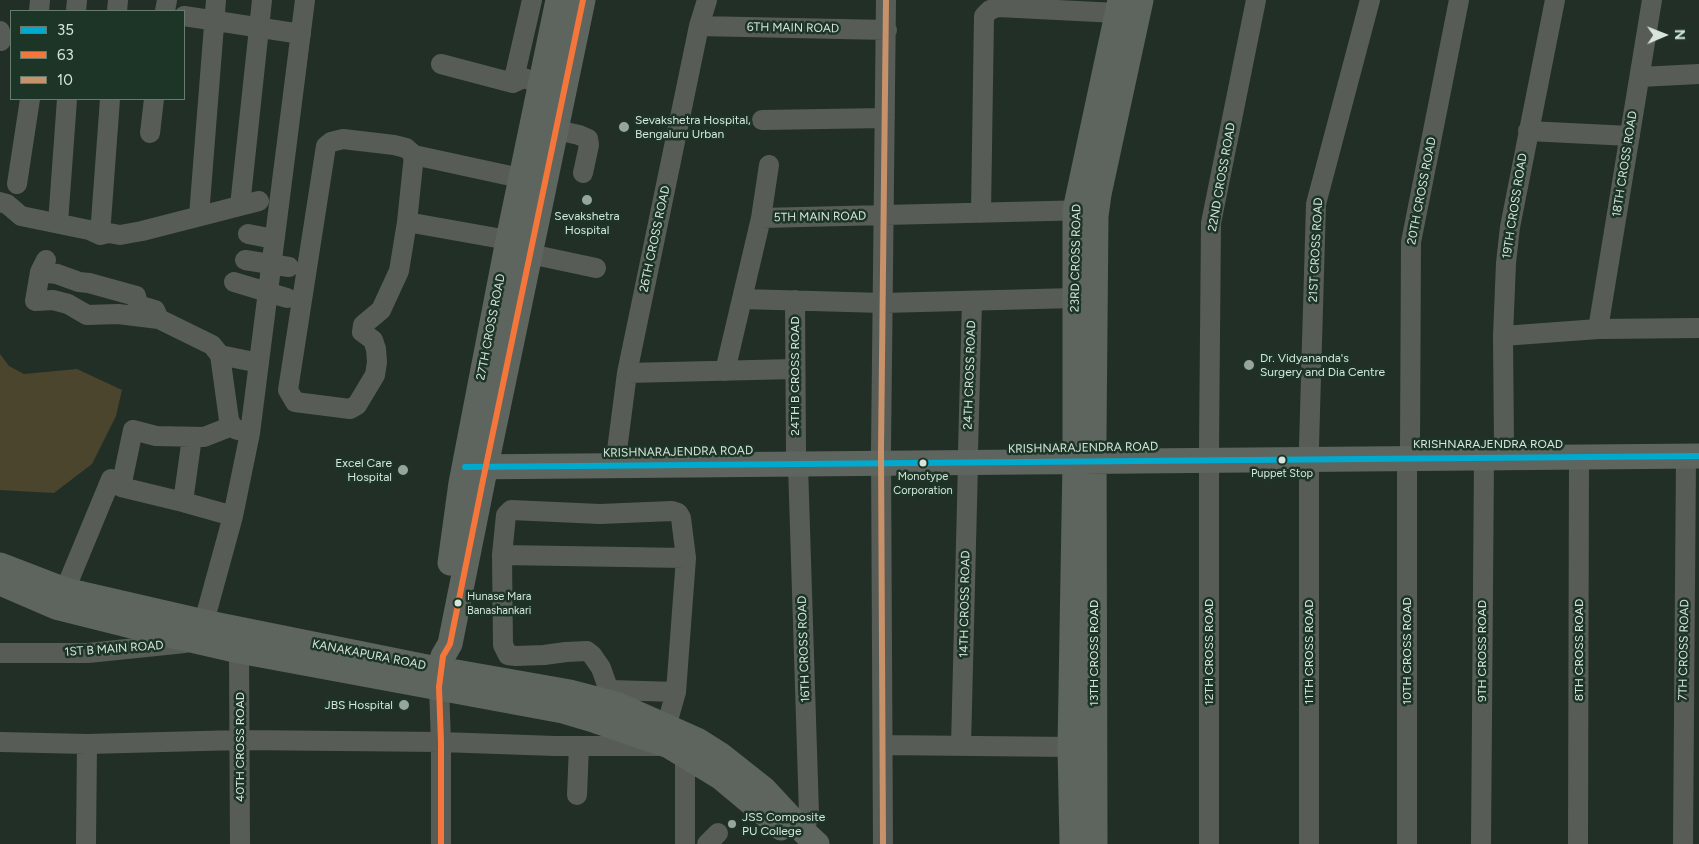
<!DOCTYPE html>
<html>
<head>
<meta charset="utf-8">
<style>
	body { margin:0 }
	#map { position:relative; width:1699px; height:844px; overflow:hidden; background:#222f27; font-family:Figtree,sans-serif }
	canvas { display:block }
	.legend { position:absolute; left:10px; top:10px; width:175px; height:90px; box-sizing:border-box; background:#1c3526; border:1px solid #677b6f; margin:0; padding:6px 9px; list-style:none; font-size:15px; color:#d7e5dc }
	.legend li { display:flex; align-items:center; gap:10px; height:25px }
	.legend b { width:25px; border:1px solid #677b6f }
	.north { position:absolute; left:1639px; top:10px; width:50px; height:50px; -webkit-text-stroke:4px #1c3526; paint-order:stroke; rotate:89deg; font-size:14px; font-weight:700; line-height:20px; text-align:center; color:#d7e5dc }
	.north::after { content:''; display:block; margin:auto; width:18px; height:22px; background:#d7e5dc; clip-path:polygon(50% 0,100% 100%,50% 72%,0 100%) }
</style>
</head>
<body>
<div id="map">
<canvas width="1699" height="844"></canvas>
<ul class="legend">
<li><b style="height:6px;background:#00a9ce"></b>35</li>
<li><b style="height:6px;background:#f5763a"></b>63</li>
<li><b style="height:6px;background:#c7916a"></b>10</li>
</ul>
<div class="north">N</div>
</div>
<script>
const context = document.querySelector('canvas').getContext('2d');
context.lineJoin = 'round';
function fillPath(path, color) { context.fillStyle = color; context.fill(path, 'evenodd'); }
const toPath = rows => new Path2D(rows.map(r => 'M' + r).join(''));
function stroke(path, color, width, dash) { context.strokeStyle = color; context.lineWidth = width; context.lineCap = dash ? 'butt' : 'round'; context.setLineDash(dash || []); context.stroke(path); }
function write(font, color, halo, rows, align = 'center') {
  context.font = font + ' Figtree,sans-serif'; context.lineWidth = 5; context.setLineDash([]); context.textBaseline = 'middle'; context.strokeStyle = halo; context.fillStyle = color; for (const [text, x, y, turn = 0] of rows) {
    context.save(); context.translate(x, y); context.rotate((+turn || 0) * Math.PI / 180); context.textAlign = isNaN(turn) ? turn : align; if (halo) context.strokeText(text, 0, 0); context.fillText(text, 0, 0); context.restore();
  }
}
const green = toPath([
	[0,354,9,366,24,374,77,369,122,390,116,416,92,464,54,493,0,490]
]);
const minor = toPath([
	[39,11,40,0],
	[76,11,77,0],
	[117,11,118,0],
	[165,11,167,0],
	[184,16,301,34],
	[699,26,887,30],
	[0,31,1,41],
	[441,64,513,83,524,78,540,84],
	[1640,77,1699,74],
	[513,83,532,0],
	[762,120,885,118],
	[543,127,579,135,588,139,589,145,583,173],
	[1528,131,1630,136],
	[150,133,154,99],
	[414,155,520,178],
	[17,184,30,99],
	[0,202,7,204,21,216,89,230,100,235,109,233,120,235,142,231,259,201],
	[240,206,262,0],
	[981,213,984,16,990,10,998,7,1117,13,1132,16],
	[199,216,216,0],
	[761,218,769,165],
	[407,222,399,271,381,310,363,325,362,332,373,340,376,349,377,362,375,375,357,405,350,409,295,402,288,390,326,146,331,142,343,139,394,145,406,148,414,155,407,222,508,240],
	[58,223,67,99],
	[248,234,274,239],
	[100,235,110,99],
	[530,254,596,268],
	[46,260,40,272,35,301,53,300,68,304,87,315,118,314,159,319,212,345,220,355,229,420,232,426,235,429,250,433],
	[245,260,289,267],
	[40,272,57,274,79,282,89,283,136,296,138,305,155,310,158,317],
	[234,282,287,298],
	[742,299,883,303,1075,298],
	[795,300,796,451],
	[1598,329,1652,0],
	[1503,336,1598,329,1699,328],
	[220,355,259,363],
	[725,371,761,218,1090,210],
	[627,373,795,369],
	[232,426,204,437,156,436,133,430,121,487,183,502,233,516],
	[1504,444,1503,336,1506,263,1510,227,1555,0],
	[1410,445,1411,242,1459,0],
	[1309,446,1316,204,1370,0],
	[1209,447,1211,223,1256,0],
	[968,450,972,301],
	[1407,458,1407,844],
	[1309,459,1309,844],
	[798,465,809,814,804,832],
	[615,466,627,373,699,26,707,0],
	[183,502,192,437],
	[502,555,503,645,508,655,516,656,544,655,566,652,587,651,592,655,601,668,607,685,611,690,676,692],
	[65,590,111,479],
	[204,622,233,516,250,433,305,0],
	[239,651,240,844],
	[0,653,88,653,185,643],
	[439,687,441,742,441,844],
	[666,727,676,692,686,558,681,518,678,513,672,511,600,514,511,510,506,515,502,555,686,558],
	[0,742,87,744,240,740,441,742,555,746,658,746],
	[883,745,1070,747],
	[961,746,968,463],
	[685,755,685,844],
	[577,795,579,746],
	[86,844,87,744],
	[707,844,718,833],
	[883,844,881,450,886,0],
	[1209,844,1209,460],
	[1481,844,1484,458],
	[1578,844,1579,457],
	[1683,844,1686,456]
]);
const major = toPath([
	[465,467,1699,456],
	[450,563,461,483,508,240,558,0],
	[0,565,65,590,204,622,422,666,570,692,616,704,699,741,721,755,764,789,804,832,817,844],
	[0,583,56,607,152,631,239,651,563,711,590,719,669,746,720,777,781,828],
	[439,687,443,656,450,644,483,480,583,0],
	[1072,844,1070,747,1075,461,1075,210,1120,0],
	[1095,844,1094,434,1096,216,1099,194,1141,0]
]);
const bus1 = toPath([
	[465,467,1699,456]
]);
const bus2 = toPath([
	[441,844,441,742,439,687,443,656,450,644,483,480,583,0]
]);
const bus3 = toPath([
	[883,844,881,450,886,0]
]);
const markers = [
	[624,127,6,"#98a59d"],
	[587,200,6,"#98a59d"],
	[1249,365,6,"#98a59d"],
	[1282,460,4.5,"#d7e5dc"],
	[923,463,4.5,"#d7e5dc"],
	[403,470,6,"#98a59d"],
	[458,603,4.5,"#d7e5dc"],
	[404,705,6,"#98a59d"],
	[732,824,5,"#98a59d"]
];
const busNames = [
	["Puppet Stop",1282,474],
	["Monotype",923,477],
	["Corporation",923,491],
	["Hunase Mara",467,597,"left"],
	["Banashankari",467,611,"left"]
];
const streetNames = [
	["6TH MAIN ROAD",793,28,1],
	["18TH CROSS ROAD",1625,164,-81],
	["22ND CROSS ROAD",1222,177,-80],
	["20TH CROSS ROAD",1422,191,-79],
	["19TH CROSS ROAD",1515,206,-81],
	["5TH MAIN ROAD",820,217,-1],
	["26TH CROSS ROAD",655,239,-78],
	["21ST CROSS ROAD",1316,250,-87],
	["23RD CROSS ROAD",1076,258,-89],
	["27TH CROSS ROAD",491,327,-79],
	["24TH CROSS ROAD",970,375,-88],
	["24TH B CROSS ROAD",795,376,-90],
	["KRISHNARAJENDRA ROAD",1488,444],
	["KRISHNARAJENDRA ROAD",1083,448,-1],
	["KRISHNARAJENDRA ROAD",678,452,-1],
	["14TH CROSS ROAD",965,604,-89],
	["1ST B MAIN ROAD",114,649,-4],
	["16TH CROSS ROAD",804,649,-92],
	["8TH CROSS ROAD",1579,650,-90],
	["7TH CROSS ROAD",1684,650,-89],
	["10TH CROSS ROAD",1407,651,-90],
	["9TH CROSS ROAD",1482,651,-90],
	["12TH CROSS ROAD",1209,652,-90],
	["11TH CROSS ROAD",1309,652,-90],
	["13TH CROSS ROAD",1094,653,-90],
	["KANAKAPURA ROAD",369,655,11],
	["40TH CROSS ROAD",240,747,-90]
];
const poiNames = [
	["Sevakshetra Hospital,",635,120],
	["Bengaluru Urban",635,134],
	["Sevakshetra",587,216,"center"],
	["Hospital",587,230,"center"],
	["Dr. Vidyananda's",1260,358],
	["Surgery and Dia Centre",1260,372],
	["Excel Care",392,463,"right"],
	["Hospital",392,477,"right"],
	["JBS Hospital",393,705,"right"],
	["JSS Composite",742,817],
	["PU College",742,831]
];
fillPath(green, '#4b452e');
stroke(minor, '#585c57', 20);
stroke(major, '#5e655e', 25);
stroke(bus1, '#00a9ce', 6);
stroke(bus2, '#f5763a', 6);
stroke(bus3, '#c7916a', 6);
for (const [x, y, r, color] of markers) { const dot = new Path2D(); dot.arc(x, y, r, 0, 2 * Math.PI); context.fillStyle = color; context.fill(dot); stroke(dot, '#1c3526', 2); }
write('11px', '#d7e5dc', '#1c3526', busNames);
write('12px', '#d7e5dc', '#1c3526', streetNames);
write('12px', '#d7e5dc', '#1c3526', poiNames, 'left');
</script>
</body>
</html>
